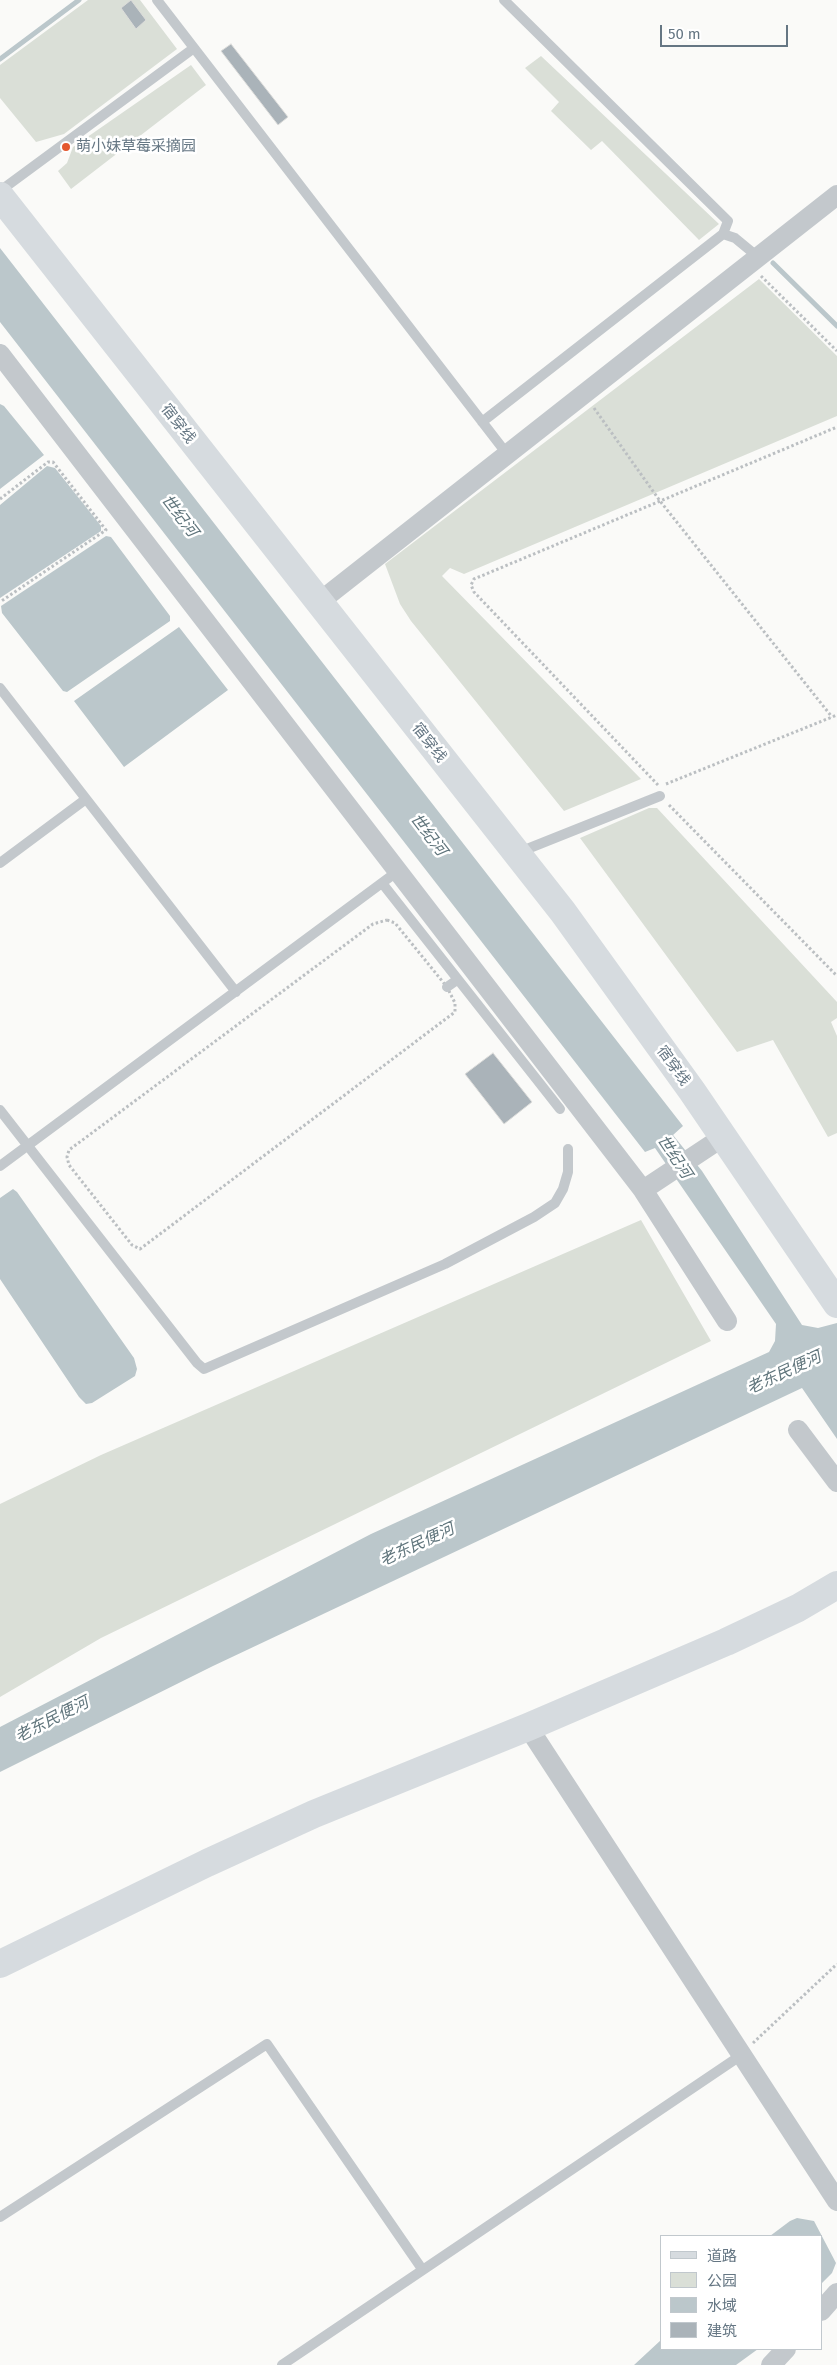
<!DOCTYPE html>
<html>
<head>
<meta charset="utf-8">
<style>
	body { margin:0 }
	#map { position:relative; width:837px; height:2365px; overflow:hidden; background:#fafaf8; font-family:"Fira Sans","Noto Sans SC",sans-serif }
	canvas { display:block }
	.legend { position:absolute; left:660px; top:2235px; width:162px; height:115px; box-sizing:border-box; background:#fff; border:1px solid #c1c8cd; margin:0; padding:6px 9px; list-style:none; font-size:15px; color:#657683 }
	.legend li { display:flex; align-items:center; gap:10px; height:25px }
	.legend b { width:25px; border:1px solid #c1c8cd }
	.scale { position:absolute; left:660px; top:25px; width:128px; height:22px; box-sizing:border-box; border:2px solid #657683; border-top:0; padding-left:6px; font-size:15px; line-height:18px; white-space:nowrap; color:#657683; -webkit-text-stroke:4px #fff; paint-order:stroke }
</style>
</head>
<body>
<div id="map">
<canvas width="837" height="2365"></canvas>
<ul class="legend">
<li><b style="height:6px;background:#d6dbdf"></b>道路</li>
<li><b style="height:14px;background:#dadfd7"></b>公园</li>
<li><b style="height:14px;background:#bbc7cb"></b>水域</li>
<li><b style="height:14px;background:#aab3b9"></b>建筑</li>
</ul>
<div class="scale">50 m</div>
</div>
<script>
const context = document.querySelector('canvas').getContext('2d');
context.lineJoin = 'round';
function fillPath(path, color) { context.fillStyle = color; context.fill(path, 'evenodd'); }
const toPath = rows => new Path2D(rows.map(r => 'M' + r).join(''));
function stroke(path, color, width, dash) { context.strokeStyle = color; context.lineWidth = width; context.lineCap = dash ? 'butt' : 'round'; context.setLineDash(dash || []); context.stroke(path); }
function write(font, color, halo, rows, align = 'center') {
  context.font = font + ' "Fira Sans","Noto Sans SC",sans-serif'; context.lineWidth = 5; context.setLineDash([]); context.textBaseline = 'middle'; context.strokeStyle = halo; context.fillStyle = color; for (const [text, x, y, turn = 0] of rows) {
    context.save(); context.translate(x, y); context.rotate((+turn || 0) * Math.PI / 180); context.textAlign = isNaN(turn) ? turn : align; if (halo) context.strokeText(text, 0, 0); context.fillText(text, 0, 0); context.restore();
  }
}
const green = toPath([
	[88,0,140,0,177,49,64,134,36,142,0,98,0,65],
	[541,56,719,224,699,240,602,141,591,150,551,111,559,102,525,68],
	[191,65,206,85,71,189,58,171,67,163,73,147],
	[759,279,837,356,837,416,464,574,450,568,442,576,641,779,564,811,411,621,400,604,385,564],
	[649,808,657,808,837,1002,837,1018,831,1022,837,1036,837,1133,828,1137,773,1040,737,1052,580,838],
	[641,1220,711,1341,101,1638,0,1697,0,1504,101,1455]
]);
const water = toPath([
	[0,248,683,1126,673,1135,702,1171,802,1325,818,1328,837,1323,837,1439,802,1388,213,1666,0,1772,0,1727,371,1534,769,1352,775,1341,776,1324,655,1148,645,1152,0,322],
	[0,404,4,406,44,455,0,489],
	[47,466,55,468,101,526,101,531,0,598,0,505],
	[106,536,111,537,170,616,170,621,67,692,63,691,2,613,1,606],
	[179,627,228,690,124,767,74,701],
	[13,1189,17,1192,134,1358,137,1369,135,1376,92,1403,86,1404,79,1397,0,1279,0,1198],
	[797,2218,814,2221,836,2263,832,2273,821,2284,821,2236,770,2236,790,2221],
	[661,2340,661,2349,758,2349,736,2365,634,2365]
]);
const stream = toPath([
	[0,59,79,0],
	[773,263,837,326]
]);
const building = toPath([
	[131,0,146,20,136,29,121,8,131,0],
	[231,44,288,117,278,125,221,51,231,44],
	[493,1053,532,1102,504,1124,465,1074,493,1053]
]);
const path = toPath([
	[761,276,837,351],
	[594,408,660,501,832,717],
	[0,499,48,462,53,462,106,530,0,602],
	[666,784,837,715],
	[658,785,474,592,471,585,474,579,486,574,837,427],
	[669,805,837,976],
	[387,920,395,923,447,987,455,1003,455,1012,140,1249,132,1245,69,1165,67,1157,69,1150,373,924,387,920],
	[753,2043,837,1964]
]);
const lane = toPath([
	[157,0,507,454],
	[0,191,194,48],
	[723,234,735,238,758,257],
	[482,422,723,234,728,221,504,0],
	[0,688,236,992],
	[517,853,660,796],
	[0,863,86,799],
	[382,883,560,1109],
	[447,987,457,980],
	[0,1110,197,1363,204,1369,445,1264,534,1217,555,1203,563,1189,568,1172,568,1149],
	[0,1166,398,871],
	[0,2217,267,2044,422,2269],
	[282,2365,740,2056]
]);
const street = toPath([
	[0,354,643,1190,727,1321],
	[318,603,837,195],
	[643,1190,723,1137],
	[798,1430,837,1482],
	[528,1727,837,2201],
	[821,2311,837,2293],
	[771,2365,786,2349]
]);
const secondary = toPath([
	[0,196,563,912,692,1091,837,1304],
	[0,1964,207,1863,314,1814,528,1727,726,1642,798,1608,837,1585]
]);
const markers = [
	[66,147,5,"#e4572e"]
];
const poiNames = [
	["萌小妹草莓采摘园",76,147]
];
const streetNames = [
	["宿穿线",178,424,52],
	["宿穿线",429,743,52],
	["宿穿线",673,1066,54]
];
const waterNames = [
	["世纪河",179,516,52],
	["世纪河",428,835,52],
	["世纪河",674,1157,56],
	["老东民便河",784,1373,-25],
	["老东民便河",417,1545,-25],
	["老东民便河",52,1720,-27]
];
fillPath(green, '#dadfd7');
fillPath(water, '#bbc7cb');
stroke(stream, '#bbc7cb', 5);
fillPath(building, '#aab3b9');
stroke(building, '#dcdcda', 1);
stroke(path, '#bbbfc2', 3, [2.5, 2.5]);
stroke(lane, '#c3c8cc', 10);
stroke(street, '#c3c8cc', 20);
stroke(secondary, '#d6dbdf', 28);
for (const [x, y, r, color] of markers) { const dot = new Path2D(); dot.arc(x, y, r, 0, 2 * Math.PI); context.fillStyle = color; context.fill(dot); stroke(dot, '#fff', 2); }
write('15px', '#657683', '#fff', poiNames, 'left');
write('15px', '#657683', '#fff', streetNames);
write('italic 16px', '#60757c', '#fff', waterNames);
</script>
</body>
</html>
